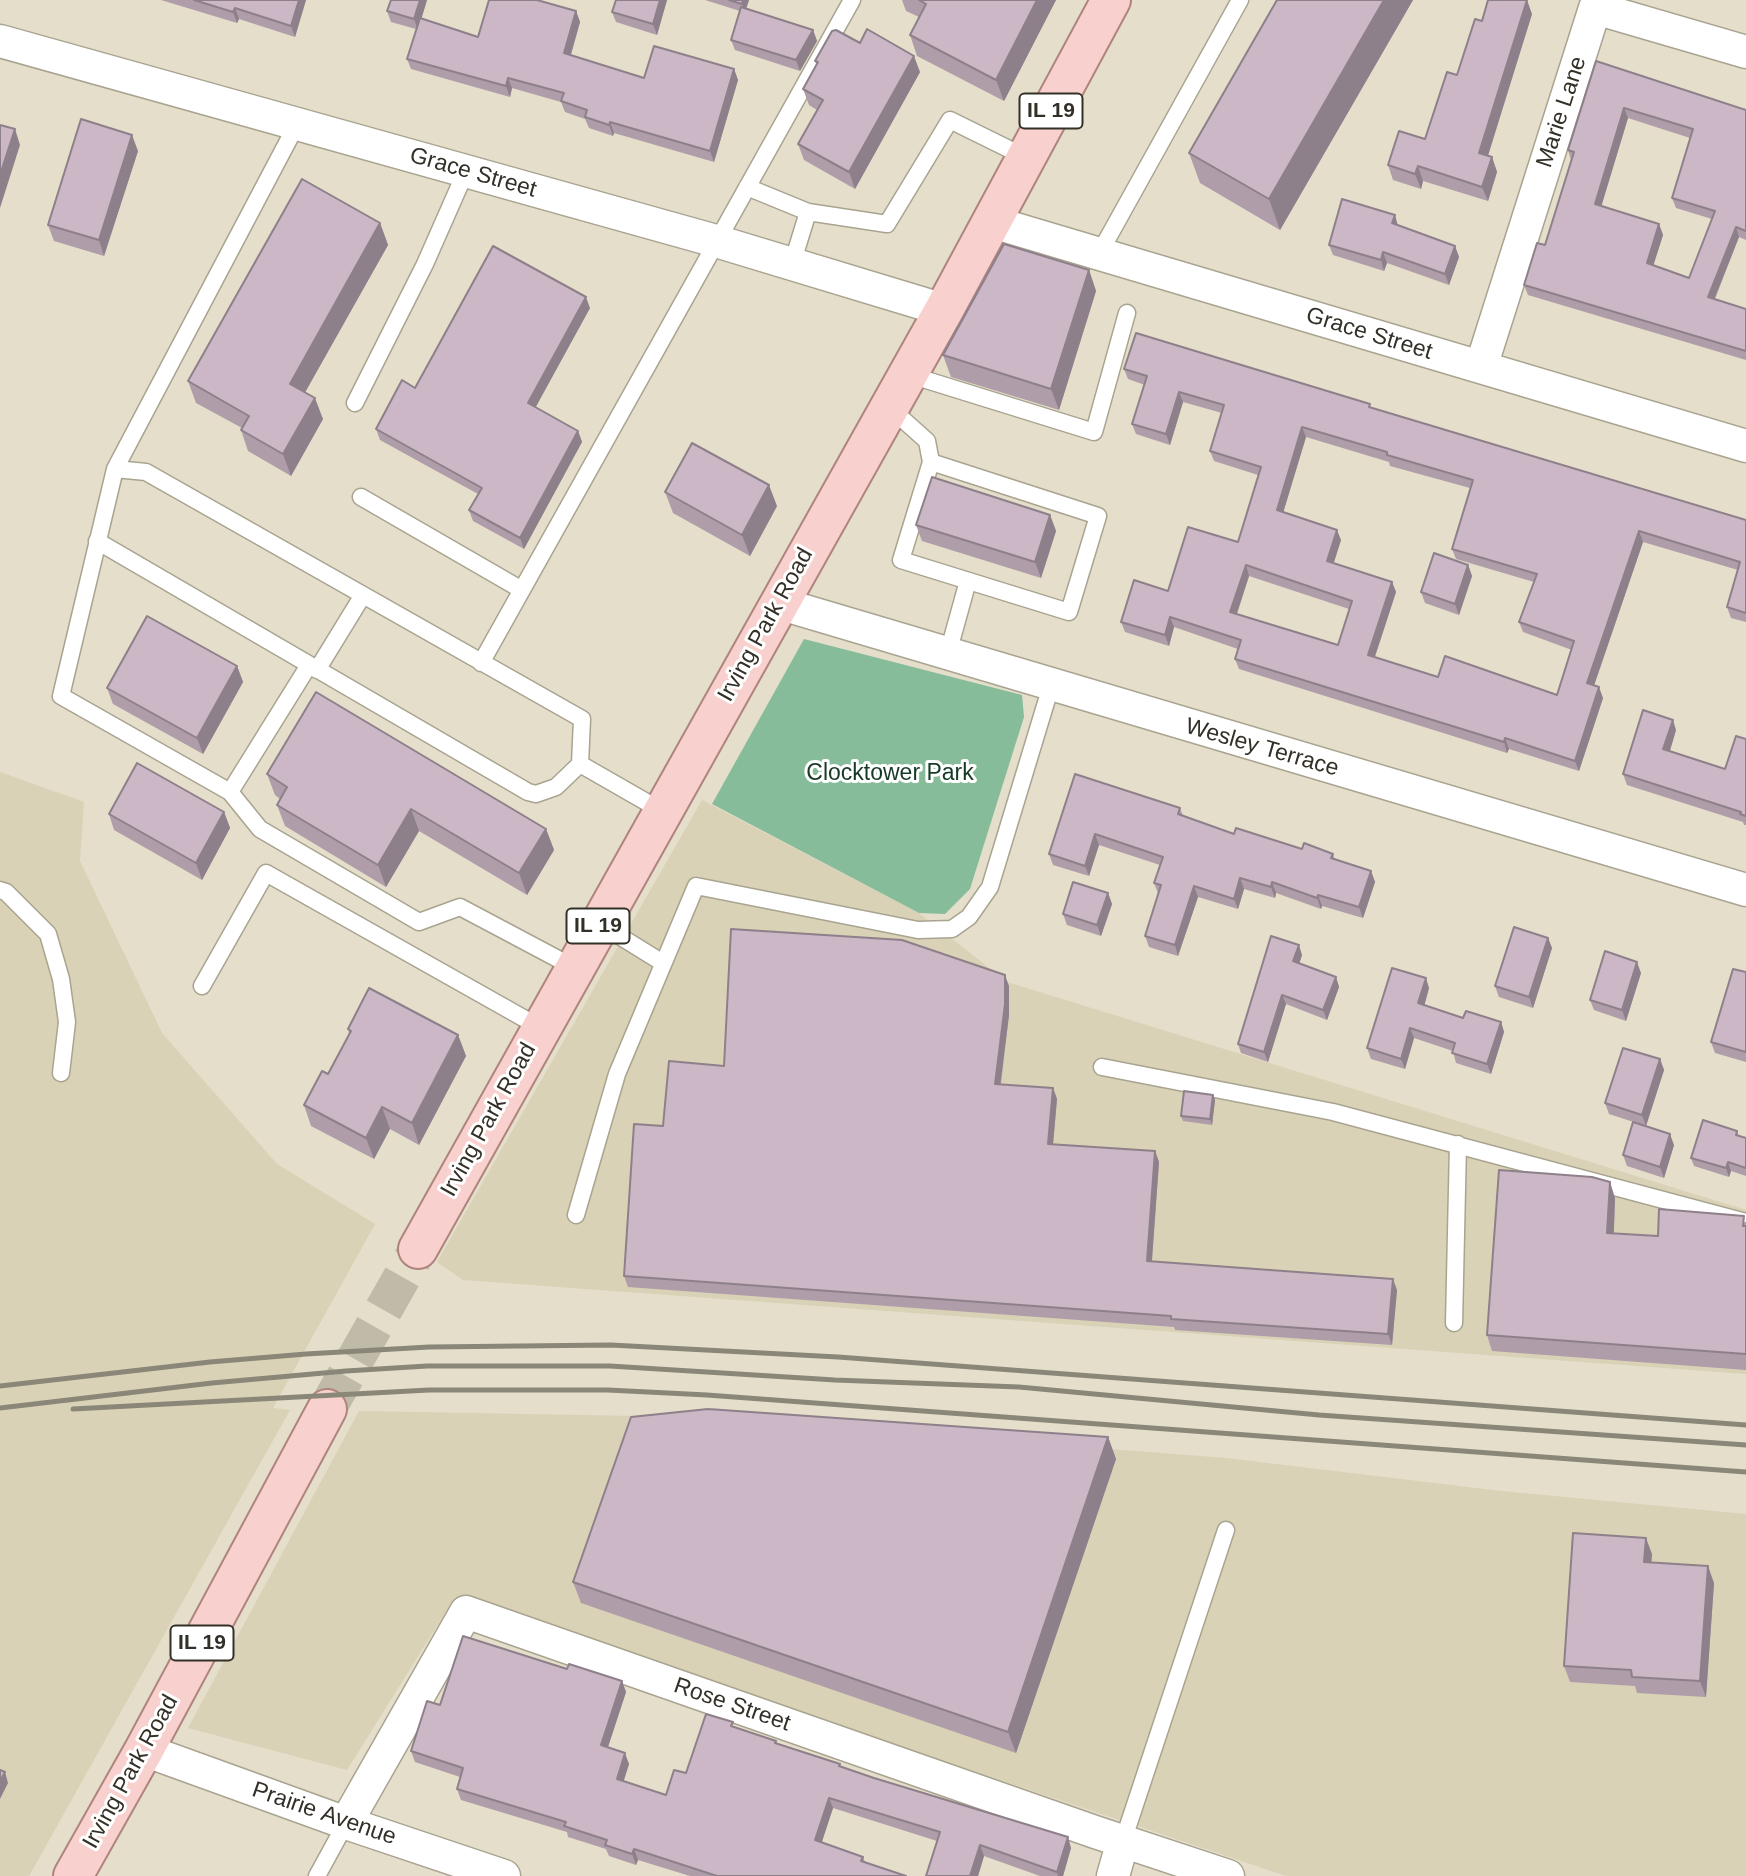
<!DOCTYPE html>
<html>
<head>
<meta charset="utf-8">
<style>
	body { margin:0 }
	canvas { display:block; background:#e4deca }
</style>
</head>
<body>
<canvas width="1746" height="1876"></canvas>
<script>
const context = document.querySelector('canvas').getContext('2d');
context.lineJoin = 'round';
function fillPath(path, color) { context.fillStyle = color; context.fill(path, 'evenodd'); }
const toPath = rows => new Path2D(rows.map(r => 'M' + r).join(''));
function stroke(path, color, width, dash) { context.strokeStyle = color; context.lineWidth = width; context.lineCap = dash ? 'butt' : 'round'; context.setLineDash(dash || []); context.stroke(path); }
function write(font, color, halo, rows, align = 'center') {
  context.font = font + ' Arial,sans-serif'; context.lineWidth = 6; context.setLineDash([]); context.textBaseline = 'middle'; context.strokeStyle = halo; context.fillStyle = color; for (const [text, x, y, turn = 0] of rows) {
    context.save(); context.translate(x, y); context.rotate((+turn || 0) * Math.PI / 180); context.textAlign = isNaN(turn) ? turn : align; if (halo) context.strokeText(text, 0, 0); context.fillText(text, 0, 0); context.restore();
  }
}
const built = toPath([
	[0,772,84,802,80,861,162,1033,277,1164,375,1224,273,1408,290,1410,29,1876,0,1876],
	[702,800,919,913,1007,982,1746,1210,1746,1374,463,1280,437,1262],
	[359,1411,694,1417,1226,1458,1501,1491,1746,1514,1746,1876,1286,1876,455,1597,347,1770,188,1728]
]);
const green = toPath([
	[804,639,1022,695,1024,717,970,889,945,914,919,913,712,804]
]);
const primaryTunnel = toPath([
	[327,1409,418,1249]
]);
const lane = toPath([
	[297,124,115,469,61,696,230,792,309,665],
	[747,187,808,212,887,224,950,120,1025,157],
	[1099,254,1240,0],
	[792,264,808,212],
	[907,374,1094,432,1127,313],
	[355,403,425,264,466,171],
	[889,407,927,441,931,462,901,560,1069,612,1098,516,931,462],
	[361,497,522,590],
	[97,541,528,792,536,794,556,787,580,764,582,719,146,472,115,469],
	[948,653,968,581],
	[481,663,852,0],
	[317,670,363,595],
	[580,764,662,811],
	[230,792,260,829,419,922,460,907,575,968],
	[0,890,6,892,48,934,61,979,67,1022,61,1073],
	[600,924,663,963],
	[202,986,266,873,541,1028],
	[1102,1067,1333,1112,1746,1222],
	[576,1215,617,1074,696,886,918,930,952,929,969,917,990,887,1051,686],
	[1454,1323,1458,1144],
	[1123,1841,1226,1530],
	[317,1876,346,1823]
]);
const street = toPath([
	[0,41,716,241,944,310],
	[992,222,1746,446],
	[1481,367,1595,8,1746,52],
	[778,603,1746,890],
	[144,1750,346,1823,504,1876],
	[346,1823,466,1612,1095,1832,1228,1876],
	[1113,1876,1123,1841]
]);
const primary = toPath([
	[418,1249,944,310,1111,0],
	[73,1876,144,1750,327,1409]
]);
const rail = toPath([
	[0,1386,210,1362,306,1354,429,1347,611,1345,838,1357,1746,1425],
	[0,1408,212,1383,346,1371,427,1366,610,1366,835,1380,1019,1387,1319,1415,1746,1445],
	[73,1409,429,1390,608,1390,707,1395,1746,1472]
]);
const wall = toPath([
	[161,0,306,0,295,37,239,19,237,23],
	[391,0,427,0,421,19,478,37,576,11,580,22,571,55,644,78,734,69,738,80,714,162,614,133,613,136,589,128,585,119,565,112,561,102,512,88,510,97,411,69,407,59,416,29,391,22,387,11],
	[667,0,657,35,616,22,612,12],
	[705,0,749,0,746,9,813,30,817,41,800,71,735,50,731,40,740,11],
	[902,0,1056,0,1004,101,917,56,910,35,919,17,906,11],
	[1277,0,1413,0,1280,230,1200,183,1189,153],
	[1532,14,1488,156,1492,157,1497,172,1488,201,1423,181,1421,189,1393,180,1388,165,1425,139,1457,75,1482,21],
	[860,43,920,72,855,189,804,160,798,144,817,110,809,105,803,89,817,66,815,61],
	[1596,61,1746,110,1746,240,1739,237,1715,299,1746,309,1746,360,1528,295,1524,285,1545,245,1571,160,1568,150],
	[1628,118,1690,138,1672,198,1676,208,1712,219,1689,278,1653,265,1663,235,1659,224,1601,206],
	[138,151,104,256,54,241,48,225],
	[380,223,388,245,305,392,323,419,291,476,248,451,241,430,242,428,196,403,188,381],
	[1398,226,1455,246,1459,257,1449,285,1387,263,1384,271,1333,255,1329,245],
	[1089,270,1096,291,1059,410,951,377,943,355],
	[590,308,535,407,578,431,582,442,524,549,473,521,469,510,478,494,380,440,376,429,415,388],
	[1124,369,1372,408,1746,520,1746,622,1731,618,1727,607,1738,570,1643,542,1594,686,1603,698,1579,771,1509,749,1507,753,1239,669,1235,659,1238,649,1174,627,1169,646,1125,632,1121,622,1168,591,1238,542,1258,475,1214,461,1210,451,1222,413,1183,402,1170,445,1136,434,1132,424,1145,385,1128,379],
	[1306,437,1389,462,1390,466,1470,488,1452,549,1456,559,1534,582,1519,622,1523,632,1572,650,1557,695,1438,677,1375,657,1396,592,1392,582,1333,563,1341,540,1283,512],
	[1249,576,1349,609,1338,645,1237,614],
	[665,492,777,506,750,556,673,513],
	[1050,515,1056,531,1041,578,922,541,916,525],
	[1468,565,1472,576,1459,615,1425,603,1421,592],
	[237,666,243,682,203,754,113,704,107,688],
	[1676,730,1670,751,1725,769,1746,739,1746,825,1744,825,1743,822,1627,785,1623,774],
	[267,774,546,829,554,850,527,895,419,831,386,887,285,826,277,805,280,799,275,795],
	[1075,774,1180,808,1183,816,1234,834,1302,849,1333,854,1335,860,1371,871,1375,882,1363,918,1322,906,1321,909,1276,893,1275,898,1244,889,1238,909,1198,897,1178,956,1149,947,1145,936,1158,893,1154,883,1160,865,1099,845,1089,876,1053,865,1049,854],
	[224,812,230,828,202,880,114,830,109,814],
	[1108,893,1112,904,1101,936,1067,925,1063,914],
	[1548,938,1552,948,1533,1008,1499,997,1495,986],
	[1302,955,1299,964,1336,977,1339,987,1327,1020,1286,1004,1268,1062,1241,1053,1238,1044],
	[1746,972,1746,1062,1715,1053,1711,1042],
	[1641,973,1626,1021,1594,1010,1590,1000],
	[1009,986,1009,1015,1001,1084,1053,1088,1057,1099,1053,1145,1155,1151,1159,1162,1152,1261,1397,1290,1392,1345,1175,1330,1174,1327,628,1287,624,1276,663,1126,724,1066],
	[1429,988,1424,1006,1463,1018,1501,1022,1504,1032,1491,1074,1456,1063,1453,1051,1414,1038,1405,1069,1371,1059,1367,1048],
	[348,1029,458,1035,466,1056,419,1145,390,1129,374,1159,311,1126,304,1105,328,1074,349,1034],
	[1660,1059,1664,1070,1646,1126,1609,1114,1605,1103],
	[1213,1095,1215,1100,1212,1125,1183,1121,1181,1116],
	[1737,1131,1739,1136,1746,1138,1746,1176,1731,1171,1729,1177,1694,1166,1691,1158],
	[1674,1145,1664,1178,1627,1166,1623,1155],
	[1615,1198,1614,1233,1658,1236,1746,1222,1746,1370,1492,1351,1487,1335],
	[1108,1437,1116,1459,1016,1753,581,1603,573,1582],
	[1652,1554,1651,1563,1714,1583,1706,1697,1637,1693,1635,1686,1570,1682,1564,1666],
	[567,1669,622,1681,626,1692,608,1747,629,1764,623,1781,666,1795,686,1773,734,1727,776,1741,777,1744,841,1767,1071,1848,1063,1876,1040,1876,984,1856,978,1876,926,1876,937,1841,833,1808,821,1843,863,1857,865,1862,906,1876,690,1876,638,1860,636,1865,609,1856,606,1849,568,1837,567,1832,461,1800,457,1789,460,1777,415,1762,411,1751,440,1705]
]);
const shadedWall = toPath([
	[299,0,306,0,295,37,291,26],
	[420,0,427,0,418,30,414,19],
	[660,0,667,0,657,35,653,24],
	[743,0,749,0,745,12,742,4],
	[1037,0,1056,0,1004,101,996,80],
	[1384,0,1413,0,1280,230,1269,199],
	[1527,0,1532,14,1484,168,1479,153],
	[235,8,239,19,237,23,233,12],
	[576,11,580,22,568,64,564,53],
	[813,30,817,41,800,71,796,60],
	[914,56,920,72,855,189,849,172],
	[734,69,738,80,714,162,710,151],
	[508,78,512,88,510,97,506,86],
	[1624,108,1628,118,1599,214,1595,204],
	[610,122,614,133,613,136,609,125],
	[15,129,20,145,0,208,0,175],
	[132,135,138,151,104,256,99,240],
	[1492,157,1497,172,1488,201,1482,187],
	[1418,166,1423,181,1421,189,1415,174],
	[1395,215,1398,226,1392,223],
	[380,223,388,245,298,405,290,384],
	[1659,224,1663,235,1651,273,1647,263],
	[1736,227,1739,237,1711,307,1708,297],
	[1455,246,1459,257,1449,285,1445,274],
	[1383,252,1387,263,1384,271,1381,260],
	[1089,270,1096,291,1059,410,1051,389],
	[586,297,590,308,532,414,528,403],
	[1179,392,1183,402,1170,445,1166,434],
	[315,398,323,419,291,476,283,454],
	[1302,427,1306,437,1281,520,1277,510],
	[578,431,582,442,524,549,520,538],
	[769,485,777,506,750,556,742,535],
	[1050,515,1056,531,1041,578,1035,562],
	[1337,530,1341,540,1331,572,1327,561],
	[1639,531,1643,542,1591,694,1587,683],
	[1246,565,1249,576,1234,622,1230,612],
	[1468,565,1472,576,1459,615,1455,604],
	[1392,582,1396,592,1372,665,1368,655],
	[1170,617,1174,627,1169,646,1165,635],
	[237,666,243,682,203,754,197,738],
	[1599,687,1603,698,1579,771,1575,761],
	[1673,720,1676,730,1667,760,1663,749],
	[1505,738,1509,749,1507,753,1504,742],
	[411,809,419,831,386,887,378,865],
	[224,812,230,828,202,880,196,863],
	[546,829,554,850,527,895,519,873],
	[1095,834,1099,845,1089,876,1085,866],
	[1371,871,1375,882,1363,918,1359,907],
	[1240,878,1244,889,1238,909,1234,899],
	[1272,882,1276,893,1275,898,1271,887],
	[1194,886,1198,897,1178,956,1175,945],
	[1108,893,1112,904,1101,936,1097,925],
	[1318,895,1322,906,1321,909,1317,898],
	[1548,938,1552,948,1533,1008,1529,997],
	[1299,945,1302,955,1297,971,1293,961],
	[1637,962,1641,973,1626,1021,1622,1010],
	[1005,975,1009,986,1009,1015,999,1094,995,1084],
	[1336,977,1339,987,1327,1020,1323,1010],
	[1426,978,1429,988,1422,1014,1418,1003],
	[1282,995,1286,1004,1268,1062,1264,1052],
	[1501,1022,1504,1032,1491,1074,1487,1064],
	[1410,1028,1414,1038,1405,1069,1401,1059],
	[458,1035,466,1056,419,1145,412,1123],
	[1660,1059,1664,1070,1646,1126,1642,1115],
	[1053,1088,1057,1099,1052,1155,1048,1144],
	[1213,1095,1215,1100,1212,1125,1210,1119],
	[382,1107,390,1129,374,1159,366,1138],
	[1670,1134,1674,1145,1664,1178,1660,1167],
	[1155,1151,1159,1162,1151,1272,1147,1261],
	[1728,1162,1731,1171,1729,1177,1726,1168],
	[1610,1182,1615,1198,1613,1249,1607,1233],
	[1393,1279,1397,1290,1392,1345,1388,1334],
	[1108,1437,1116,1459,1016,1753,1008,1732],
	[1646,1538,1652,1554,1650,1579,1644,1562],
	[1708,1566,1714,1583,1706,1697,1700,1681],
	[622,1681,626,1692,605,1756,601,1745],
	[625,1753,629,1764,621,1790,617,1779],
	[5,1772,8,1783,0,1799,0,1781],
	[829,1798,833,1808,819,1851,815,1840],
	[1068,1837,1071,1848,1063,1876,1058,1876,1057,1872],
	[980,1845,984,1856,978,1876,970,1876],
	[634,1849,638,1860,636,1865,632,1854]
]);
const building = toPath([
	[194,0,299,0,291,26,235,8,233,12,194,0],
	[391,0,420,0,414,19,387,11,391,0],
	[489,0,537,0,576,11,564,53,644,78,654,46,734,69,710,151,610,122,609,125,585,117,587,110,561,101,564,93,508,78,506,86,407,59,420,18,478,37,489,0],
	[616,0,660,0,653,24,612,12,616,0],
	[729,0,743,0,742,4,729,0],
	[919,0,1037,0,996,80,910,35,926,4,919,0],
	[1277,0,1384,0,1269,199,1189,153,1277,0],
	[1488,0,1527,0,1479,153,1492,157,1482,187,1418,166,1415,174,1388,165,1399,131,1425,139,1447,72,1457,75,1475,19,1482,21,1488,0],
	[741,7,813,30,796,60,731,40,741,7],
	[867,29,914,56,849,172,798,144,823,100,803,89,818,62,815,61,832,31,836,30,860,43,867,29],
	[1596,61,1746,110,1746,231,1736,227,1708,297,1746,309,1746,351,1524,285,1537,243,1545,245,1574,152,1568,150,1596,61],
	[1624,108,1693,129,1672,198,1715,211,1689,278,1647,263,1659,224,1595,204,1624,108],
	[81,119,132,135,99,240,48,225,81,119],
	[0,125,15,129,0,175,0,125],
	[302,179,380,223,290,384,315,398,283,454,241,430,249,416,188,381,302,179],
	[1342,199,1395,215,1392,223,1455,246,1445,274,1383,252,1381,260,1329,245,1342,199],
	[1004,244,1089,270,1051,389,943,355,1004,244],
	[493,246,586,297,528,403,578,431,520,538,469,510,482,488,376,429,402,380,415,388,493,246],
	[1136,333,1370,404,1369,407,1746,520,1746,613,1727,607,1740,562,1639,531,1587,683,1599,687,1575,761,1505,738,1504,742,1235,659,1241,640,1170,617,1165,635,1121,622,1134,580,1168,591,1188,527,1238,542,1261,467,1210,451,1224,405,1179,392,1166,434,1132,424,1147,376,1124,369,1136,333],
	[1302,427,1387,452,1387,455,1473,480,1452,549,1537,574,1519,622,1574,641,1557,695,1445,656,1438,677,1368,655,1392,582,1327,561,1337,530,1277,510,1302,427],
	[1246,565,1352,601,1338,645,1230,612,1246,565],
	[692,443,769,485,742,535,665,492,692,443],
	[932,477,1050,515,1035,562,916,525,932,477],
	[1434,553,1468,565,1455,604,1421,592,1434,553],
	[147,616,237,666,197,738,107,688,147,616],
	[316,692,546,829,519,873,411,809,378,865,277,805,287,787,267,774,316,692],
	[1643,710,1673,720,1663,749,1725,769,1736,736,1746,739,1746,816,1740,814,1741,812,1623,774,1643,710],
	[137,763,224,812,196,863,109,814,137,763],
	[1075,774,1180,808,1178,814,1234,834,1236,828,1302,849,1304,843,1333,854,1331,858,1371,871,1359,907,1318,895,1317,898,1272,882,1271,887,1240,878,1234,899,1194,886,1175,945,1145,936,1161,885,1154,883,1163,857,1095,834,1085,866,1049,854,1075,774],
	[1073,882,1108,893,1097,925,1063,914,1073,882],
	[1514,927,1548,938,1529,997,1495,986,1514,927],
	[731,929,902,940,1005,975,1005,1004,995,1084,1053,1088,1048,1144,1155,1151,1147,1261,1393,1279,1388,1334,1171,1319,1171,1316,624,1276,634,1124,663,1126,669,1061,724,1066,731,929],
	[1271,936,1299,945,1293,961,1336,977,1323,1010,1282,995,1264,1052,1238,1044,1271,936],
	[1605,951,1637,962,1622,1010,1590,1000,1605,951],
	[1392,968,1426,978,1418,1003,1463,1018,1466,1011,1501,1022,1487,1064,1452,1053,1455,1043,1410,1028,1401,1059,1367,1048,1392,968],
	[1733,969,1746,972,1746,1052,1711,1042,1733,969],
	[369,988,458,1035,412,1123,382,1107,366,1138,304,1105,322,1071,328,1074,351,1031,348,1029,369,988],
	[1623,1048,1660,1059,1642,1115,1605,1103,1623,1048],
	[1184,1091,1213,1095,1210,1119,1181,1116,1184,1091],
	[1703,1120,1737,1131,1736,1135,1746,1138,1746,1168,1728,1162,1726,1168,1691,1158,1703,1120],
	[1633,1122,1670,1134,1660,1167,1623,1155,1633,1122],
	[1499,1170,1592,1177,1610,1182,1607,1233,1658,1236,1659,1209,1744,1216,1743,1226,1746,1226,1746,1354,1487,1335,1499,1170],
	[708,1409,1108,1437,1008,1732,573,1582,631,1417,708,1409],
	[1573,1533,1646,1538,1644,1562,1708,1566,1700,1681,1632,1677,1631,1670,1564,1666,1573,1533],
	[463,1636,567,1669,569,1664,622,1681,601,1745,625,1753,617,1779,666,1795,674,1770,686,1773,706,1714,733,1722,731,1726,776,1741,775,1743,840,1764,839,1766,874,1778,1068,1837,1057,1872,980,1845,970,1876,926,1876,940,1832,829,1798,815,1840,863,1857,861,1861,906,1876,717,1876,634,1849,632,1854,605,1845,607,1840,564,1826,566,1822,457,1789,463,1768,411,1751,427,1701,440,1705,463,1636],
	[0,1770,5,1772,0,1781,0,1770]
]);
const shields = [
	[1051,111,63],
	[598,926,63],
	[202,1643,63]
];
const shieldNames = [
	["IL 19",1051,111],
	["IL 19",598,926],
	["IL 19",202,1643]
];
const streetNames = [
	["Marie Lane",1562,112,-72],
	["Grace Street",473,173,16],
	["Grace Street",1369,334,17],
	["Irving Park Road",766,625,-61],
	["Wesley Terrace",1262,748,16],
	["Irving Park Road",489,1120,-61],
	["Rose Street",732,1705,19],
	["Irving Park Road",131,1772,-61],
	["Prairie Avenue",324,1814,19]
];
const parkNames = [
	["Clocktower Park",890,774]
];
fillPath(built, '#d9d2b6');
fillPath(green, '#87bc9b');
stroke(primaryTunnel, '#c0bba9', 38, [38, 19]);
stroke(lane, '#a9a490', 19);
stroke(street, '#a9a490', 35);
stroke(primary, '#af847e', 42);
stroke(lane, '#fff', 16);
stroke(street, '#fff', 32);
stroke(primary, '#f8d0ce', 38);
stroke(rail, '#8b8778', 5);
fillPath(wall, '#af9da9');
fillPath(shadedWall, '#8e808a');
fillPath(building, '#cbb7c5');
stroke(building, '#8e808a', 2);
for (const [x, y, w] of shields) { const box = new Path2D(); box.roundRect(x - w / 2, y - 17.5, w, 35, 5); context.fillStyle = '#fff'; context.fill(box); stroke(box, '#323027', 2); }
write('bold 21px', '#323027', null, shieldNames);
write('23px', '#323027', '#fff', streetNames);
write('23px', '#173a27', '#fff', parkNames);
</script>
</body>
</html>
